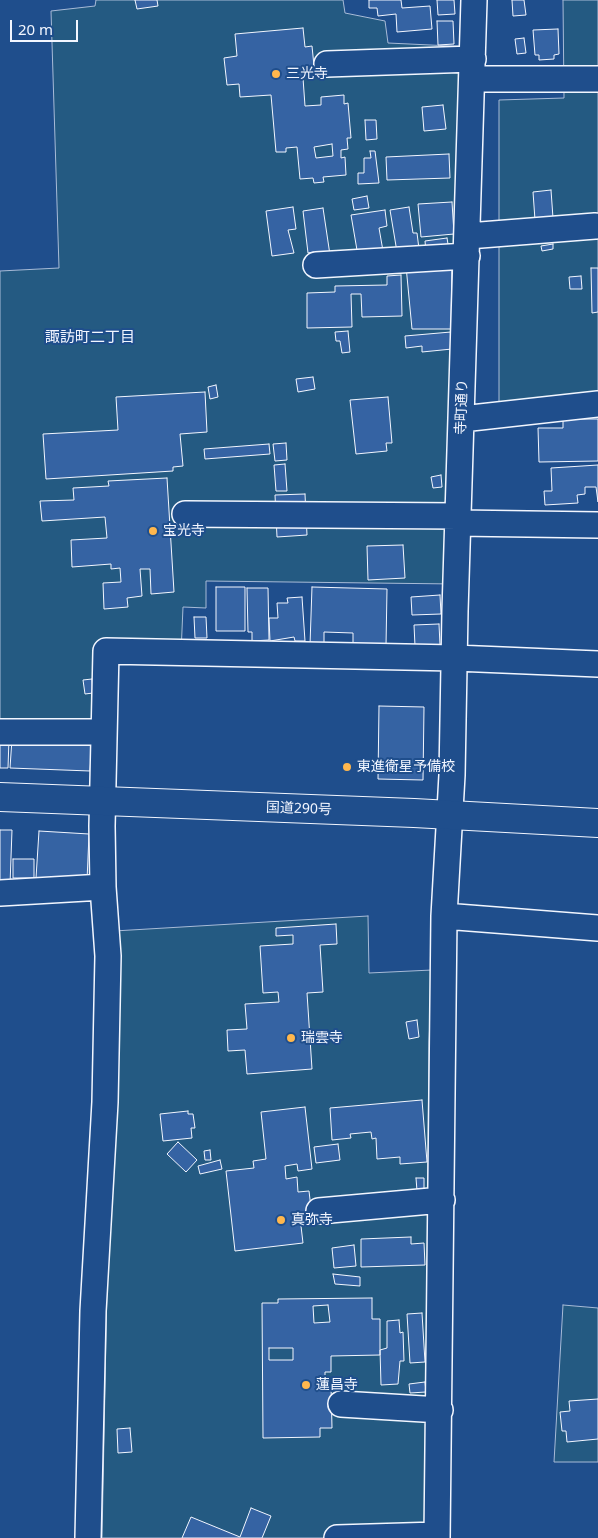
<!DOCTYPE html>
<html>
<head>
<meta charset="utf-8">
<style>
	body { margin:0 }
	#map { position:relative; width:598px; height:1538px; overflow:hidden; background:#1f4e8c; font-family:"Noto Sans",sans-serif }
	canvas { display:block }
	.scale { position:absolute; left:10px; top:20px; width:68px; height:22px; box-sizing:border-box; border:2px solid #f2f6ff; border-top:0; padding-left:6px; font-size:15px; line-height:18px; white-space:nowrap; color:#f2f6ff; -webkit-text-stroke:4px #1f4e8c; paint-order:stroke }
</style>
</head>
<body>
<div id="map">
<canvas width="598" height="1538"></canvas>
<div class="scale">20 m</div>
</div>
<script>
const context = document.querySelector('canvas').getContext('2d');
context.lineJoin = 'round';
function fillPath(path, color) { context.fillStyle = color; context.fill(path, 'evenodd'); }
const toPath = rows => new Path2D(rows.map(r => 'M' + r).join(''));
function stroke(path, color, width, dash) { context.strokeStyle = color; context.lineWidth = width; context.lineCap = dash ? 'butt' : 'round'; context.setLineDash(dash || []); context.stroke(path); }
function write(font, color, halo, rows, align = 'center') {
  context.font = font + ' "Noto Sans","Noto Sans JP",sans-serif'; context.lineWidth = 4; context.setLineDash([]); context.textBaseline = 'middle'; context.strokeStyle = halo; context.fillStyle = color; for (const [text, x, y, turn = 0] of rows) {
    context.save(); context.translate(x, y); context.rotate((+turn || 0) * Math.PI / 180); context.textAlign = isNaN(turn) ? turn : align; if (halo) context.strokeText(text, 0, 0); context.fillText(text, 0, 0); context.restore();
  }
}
const green = toPath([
	[96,0,343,0,345,13,385,21,388,43,473,47,455,584,206,581,206,608,183,607,181,653,106,652,104,732,0,732,0,271,59,268,51,11,95,6,96,0],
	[563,0,598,0,598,395,499,402,499,100,564,98,563,0],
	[368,916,369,973,432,970,429,1042,425,1538,102,1538,114,931,368,916],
	[563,1305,598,1308,598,1462,554,1462,563,1305]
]);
const building = toPath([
	[135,0,157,0,158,6,137,9,135,0],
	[369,0,401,0,402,8,430,6,432,29,397,32,396,14,378,16,377,8,369,8,369,0],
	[437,0,454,0,455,14,438,15,437,0],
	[512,0,524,0,526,15,513,16,512,0],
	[437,21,453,21,454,44,438,45,437,21],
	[303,28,305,47,312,46,315,76,303,78,305,106,321,105,321,97,344,95,344,104,348,103,351,138,347,138,348,149,341,150,341,158,345,157,346,175,323,177,324,182,314,183,313,178,300,179,297,147,286,148,286,152,276,152,271,95,240,97,239,84,227,85,224,58,237,56,235,34,303,28],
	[332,144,333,156,316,158,314,147,332,144],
	[558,29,559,54,554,55,554,59,539,60,539,55,535,55,533,30,558,29],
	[524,38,526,53,517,54,515,39,524,38],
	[443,105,446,129,424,131,422,107,443,105],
	[365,120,376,120,377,139,366,140,365,120],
	[370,151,375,151,379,183,358,184,358,173,364,173,364,158,371,158,370,151],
	[449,154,450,178,387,180,386,157,449,154],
	[551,190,553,218,535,220,533,192,551,190],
	[367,196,369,208,354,210,352,199,367,196],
	[452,202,454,234,421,237,418,204,452,202],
	[293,207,296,229,288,230,294,253,272,256,266,211,293,207],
	[409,207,413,233,417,233,419,249,397,252,390,210,409,207],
	[323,208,330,255,315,257,314,252,308,253,303,211,323,208],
	[385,210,387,226,379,228,383,251,358,256,351,215,385,210],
	[447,238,449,250,426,252,425,241,447,238],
	[553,244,553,249,542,251,541,246,553,244],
	[452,264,451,329,412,329,406,266,452,264],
	[591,268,598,268,598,312,592,313,591,268],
	[401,275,402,316,362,317,361,294,351,294,352,327,307,328,307,293,335,292,335,286,387,285,387,276,401,275],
	[581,276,582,289,570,289,569,277,581,276],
	[348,331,350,352,342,353,340,341,336,341,335,332,348,331],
	[451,332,452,349,422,352,422,346,406,348,405,336,451,332],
	[313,377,315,389,298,392,296,379,313,377],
	[216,385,218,397,210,399,208,387,216,385],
	[205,392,207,432,180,434,183,466,173,467,173,471,46,479,43,434,118,430,116,397,205,392],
	[388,397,392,443,386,443,387,451,356,454,350,400,388,397],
	[563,419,598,419,598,461,539,462,538,428,563,428,563,419],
	[286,443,287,460,275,461,273,444,286,443],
	[269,444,270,454,205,459,204,449,269,444],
	[285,464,287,491,276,491,274,465,285,464],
	[598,465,598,502,596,487,585,487,585,494,577,495,578,503,545,505,544,491,552,491,551,468,598,465],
	[441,475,442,487,433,488,431,477,441,475],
	[167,478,174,592,151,594,150,569,140,569,142,596,127,598,128,607,104,609,103,583,121,582,120,568,111,569,111,564,72,567,71,540,107,538,105,517,42,521,40,501,74,500,73,488,109,486,108,481,167,478],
	[305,494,307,535,277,537,275,495,305,494],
	[403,545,405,578,368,580,367,546,403,545],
	[216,587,245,587,245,631,216,631,216,587],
	[312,587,387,589,386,646,353,645,353,633,324,632,324,645,310,645,312,587],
	[247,588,268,588,269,640,252,641,252,632,248,632,247,588],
	[440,595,441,614,412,615,411,597,440,595],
	[302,597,305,641,295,641,294,637,270,641,269,618,278,618,277,603,288,603,287,598,302,597],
	[194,617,206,617,207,638,195,638,194,617],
	[439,624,440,645,415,646,414,625,439,624],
	[92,679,93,693,85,694,83,680,92,679],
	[379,706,424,707,423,780,378,779,379,706],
	[0,739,9,739,8,768,0,768,0,739],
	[12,739,92,742,90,771,10,768,12,739],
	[0,830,12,830,10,885,0,885,0,830],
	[39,831,89,834,87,881,36,878,39,831],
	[13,859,34,859,34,878,13,878,13,859],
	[336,924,337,944,320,945,323,992,307,993,312,1069,247,1074,245,1050,228,1051,227,1030,247,1029,245,1004,279,1002,278,992,263,993,260,946,293,944,293,935,276,936,276,928,336,924],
	[417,1020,419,1037,409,1039,406,1022,417,1020],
	[422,1100,427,1162,400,1164,400,1157,377,1159,376,1138,372,1139,371,1132,350,1134,351,1138,332,1140,330,1108,422,1100],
	[305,1107,312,1169,298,1171,297,1164,285,1166,286,1179,297,1177,298,1192,309,1191,313,1225,301,1226,303,1243,235,1251,226,1171,254,1168,253,1161,266,1159,261,1112,305,1107],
	[188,1111,188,1114,193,1114,195,1128,191,1128,192,1138,163,1141,160,1114,188,1111],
	[178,1142,197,1160,186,1172,167,1154,178,1142],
	[338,1144,340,1160,316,1163,314,1147,338,1144],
	[210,1150,211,1160,205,1160,204,1151,210,1150],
	[220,1160,222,1169,200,1174,198,1166,220,1160],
	[416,1178,424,1178,424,1191,417,1191,416,1178],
	[411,1237,411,1244,424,1243,425,1265,361,1267,361,1239,411,1237],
	[354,1245,356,1266,334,1268,332,1248,354,1245],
	[333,1274,360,1277,360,1286,335,1284,333,1274],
	[372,1298,372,1319,380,1319,380,1355,331,1356,331,1372,325,1372,325,1386,331,1386,332,1428,320,1428,320,1437,263,1438,262,1303,278,1303,278,1299,372,1298],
	[328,1305,330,1322,314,1323,313,1306,328,1305],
	[269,1348,293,1348,293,1360,269,1360,269,1348],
	[422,1313,425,1362,410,1363,407,1314,422,1313],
	[399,1320,400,1333,403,1332,404,1361,400,1361,398,1384,381,1385,380,1350,387,1348,387,1321,399,1320],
	[425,1382,426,1392,410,1393,409,1384,425,1382],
	[598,1399,598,1439,567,1442,566,1431,562,1431,560,1412,570,1411,569,1401,598,1399],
	[130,1428,132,1452,118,1453,117,1429,130,1428],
	[251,1508,271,1516,262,1538,182,1538,191,1517,240,1537,251,1508]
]);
const minor = toPath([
	[327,64,473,59],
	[472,79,598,79],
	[468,236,595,226],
	[316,265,467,256],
	[462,419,598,404],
	[185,514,458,516],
	[458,523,598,525],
	[0,732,104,732],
	[0,893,103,887],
	[444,916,598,928],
	[319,1211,442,1200],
	[341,1404,440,1410],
	[88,1538,93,1311,105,1102,108,956,103,887,102,826,106,651,455,658,598,664],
	[337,1538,437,1535],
	[437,1538,444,916,452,775,455,611,474,0]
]);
const highway = toPath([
	[0,797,414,813,598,823]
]);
const markers = [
	[276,74,5,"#ffb74d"],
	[153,531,5,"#ffb74d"],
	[347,767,5,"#ffb74d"],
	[291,1038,5,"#ffb74d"],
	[281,1220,5,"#ffb74d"],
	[306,1385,5,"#ffb74d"]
];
const poiNames = [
	["三光寺",286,74],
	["宝光寺",163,531],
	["東進衛星予備校",357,767],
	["瑞雲寺",301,1038],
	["真弥寺",291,1220],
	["蓮昌寺",316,1385]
];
const streetNames = [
	["寺町通り",462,407,-88],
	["国道290号",299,809,2]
];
const neighbourhoodNames = [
	["諏訪町二丁目",90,338]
];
fillPath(green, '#245a82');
stroke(green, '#a8bbd7', 1);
fillPath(building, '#3563a3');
stroke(building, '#f2f6ff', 1);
stroke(minor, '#f2f6ff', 28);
stroke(highway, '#f2f6ff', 30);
stroke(minor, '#1f4e8c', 25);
stroke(highway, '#1f4e8c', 28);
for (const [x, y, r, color] of markers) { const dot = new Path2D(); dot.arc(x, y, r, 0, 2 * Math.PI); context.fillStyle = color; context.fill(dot); stroke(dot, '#1f4e8c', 2); }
write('14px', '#f2f6ff', '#1f4e8c', poiNames, 'left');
write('14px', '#f2f6ff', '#1f4e8c', streetNames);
write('15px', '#f2f6ff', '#1f4e8c', neighbourhoodNames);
</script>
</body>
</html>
